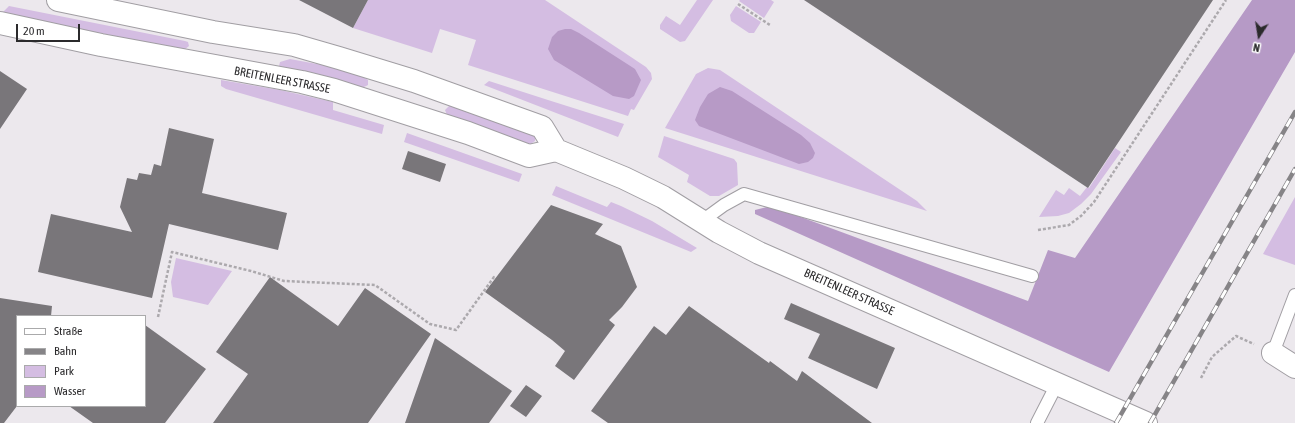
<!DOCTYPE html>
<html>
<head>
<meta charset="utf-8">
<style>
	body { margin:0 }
	#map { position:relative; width:1295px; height:423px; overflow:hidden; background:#ece8ed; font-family:"Asap Condensed",sans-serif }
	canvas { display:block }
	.legend { position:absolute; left:16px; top:315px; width:130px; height:92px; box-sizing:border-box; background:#fff; border:1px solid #aaaaab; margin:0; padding:5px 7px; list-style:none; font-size:12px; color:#2b2a2c }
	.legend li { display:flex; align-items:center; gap:8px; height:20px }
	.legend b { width:20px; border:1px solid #aaaaab }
	.north { position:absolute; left:1239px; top:16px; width:40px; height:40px; -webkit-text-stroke:3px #fff; paint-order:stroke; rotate:192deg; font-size:11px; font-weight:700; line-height:16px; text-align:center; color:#2b2a2c }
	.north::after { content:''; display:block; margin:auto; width:14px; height:18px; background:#2b2a2c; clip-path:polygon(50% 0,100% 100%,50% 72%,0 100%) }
	.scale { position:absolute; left:16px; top:24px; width:64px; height:18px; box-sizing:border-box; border:2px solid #2b2a2c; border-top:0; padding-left:5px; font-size:12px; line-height:14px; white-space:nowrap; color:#2b2a2c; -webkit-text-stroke:3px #fff; paint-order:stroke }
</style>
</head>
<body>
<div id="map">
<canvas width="1295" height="423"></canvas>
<ul class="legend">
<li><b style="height:5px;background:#fff"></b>Straße</li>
<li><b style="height:5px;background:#868487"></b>Bahn</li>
<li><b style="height:11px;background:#d4bde2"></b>Park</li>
<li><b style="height:11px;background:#b79ac6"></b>Wasser</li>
</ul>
<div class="north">N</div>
<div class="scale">20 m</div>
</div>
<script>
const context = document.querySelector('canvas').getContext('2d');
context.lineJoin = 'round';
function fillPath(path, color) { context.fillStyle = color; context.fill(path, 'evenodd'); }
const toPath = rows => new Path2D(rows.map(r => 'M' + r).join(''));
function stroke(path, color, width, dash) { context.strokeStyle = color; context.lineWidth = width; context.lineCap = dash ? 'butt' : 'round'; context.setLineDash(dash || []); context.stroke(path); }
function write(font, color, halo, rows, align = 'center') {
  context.font = font + ' "Asap Condensed",sans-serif'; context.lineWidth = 3; context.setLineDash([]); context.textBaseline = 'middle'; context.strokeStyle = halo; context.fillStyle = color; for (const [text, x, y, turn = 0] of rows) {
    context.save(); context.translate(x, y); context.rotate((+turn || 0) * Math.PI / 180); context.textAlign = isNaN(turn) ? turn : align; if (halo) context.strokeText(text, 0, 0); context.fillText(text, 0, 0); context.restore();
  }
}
const green = toPath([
	[368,0,545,0,646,67,651,73,652,79,634,110,631,109,628,116,468,65,476,40,440,29,432,53,353,28],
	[697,0,713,0,685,41,680,42,660,29,660,25,666,16,680,25],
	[740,0,771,0,774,2,764,18,739,1],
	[9,6,185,41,188,42,189,46,184,50,2,13],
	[736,6,761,22,754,33,749,33,731,21,730,15],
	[290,59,333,67,363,77,368,80,368,85,362,88,325,76,279,66,280,62],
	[708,68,720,70,917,201,927,211,665,128,696,74],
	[221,80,280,90,333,102,333,110,384,125,382,134,226,89,221,86],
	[489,81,548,100,624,124,618,137,484,85],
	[450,105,532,134,535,137,535,141,529,145,447,115,445,110],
	[407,133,522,174,519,182,404,142],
	[664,136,734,159,737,163,738,185,719,196,710,196,687,182,689,175,658,157],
	[1115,148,1121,152,1091,194,1081,204,1069,213,1058,216,1039,217,1056,190,1064,195,1069,188,1080,196,1087,187,1089,188],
	[556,186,607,207,611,202,621,206,652,221,697,248,691,252,552,195],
	[1295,197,1295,265,1263,254],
	[176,258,232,271,208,305,173,297,171,282]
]);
const forest = toPath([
	[1252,0,1295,0,1295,52,1109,372,755,214,755,210,771,206,1028,301,1048,250,1075,258]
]);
const water = toPath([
	[565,29,571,29,579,33,635,69,641,80,634,96,629,99,613,96,554,60,548,49,552,37,558,31],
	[720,87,732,91,801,135,810,143,815,153,813,158,808,162,799,164,699,126,695,120,700,107,708,94]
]);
const building = toPath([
	[299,0,368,0,353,28],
	[804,0,1213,0,1088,188],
	[0,71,27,89,0,129],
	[169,128,214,139,202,193,287,213,278,250,169,224,152,298,38,272,51,214,132,232,120,207,127,178,137,180,139,173,151,175,154,164,161,166],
	[408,151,446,164,440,182,402,169],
	[551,205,603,224,595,234,621,246,637,287,622,307,609,320,615,325,574,380,555,366,565,351,552,340,485,292],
	[270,277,338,326,365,288,431,334,368,423,213,423,248,374,216,352],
	[0,298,52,306,51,316,17,316,17,406,4,423,0,423],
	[791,303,895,348,877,389,808,358,820,334,784,319],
	[689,306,769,363,770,361,797,381,802,371,872,423,608,423,591,411,654,326,666,335],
	[145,325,206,369,165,423,93,423,69,406,145,406],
	[435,338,512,391,489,423,405,423],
	[526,385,542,396,526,417,510,406]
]);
const path = toPath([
	[738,4,770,25],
	[1038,230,1069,225,1081,216,1094,202,1226,0],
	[158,317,172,252,251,271,284,281,375,285,430,324,456,330,494,277,496,278],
	[1201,378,1212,357,1236,336,1254,344]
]);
const service = toPath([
	[702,221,724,205,744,194,1032,276],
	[1273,353,1295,295],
	[1037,423,1057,384]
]);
const minor = toPath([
	[1273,353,1295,367]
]);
const secondary = toPath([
	[58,0,213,32,294,45,339,58,414,81,542,127,556,150],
	[0,23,101,45,302,82,334,90,468,133,529,156,556,150,624,178,663,197,719,232,759,253,1146,423]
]);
const rail = toPath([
	[1116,423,1295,112],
	[1150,423,1295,169]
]);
const streetNames = [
	["BREITENLEER STRASSE",282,80,11],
	["BREITENLEER STRASSE",849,292,24]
];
fillPath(green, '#d4bde2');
fillPath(forest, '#b69ac6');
fillPath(water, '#b79ac6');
fillPath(building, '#79767a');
stroke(service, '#a19ea3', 14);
stroke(minor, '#a19ea3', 24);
stroke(secondary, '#a19ea3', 24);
stroke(path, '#aca9ad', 2.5, [3, 2]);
stroke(service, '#fff', 12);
stroke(minor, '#fff', 22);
stroke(secondary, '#fff', 22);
stroke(rail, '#868487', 4.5);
stroke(rail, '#fff', 3, [9]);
write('12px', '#2b2a2c', '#fff', streetNames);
</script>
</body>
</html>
